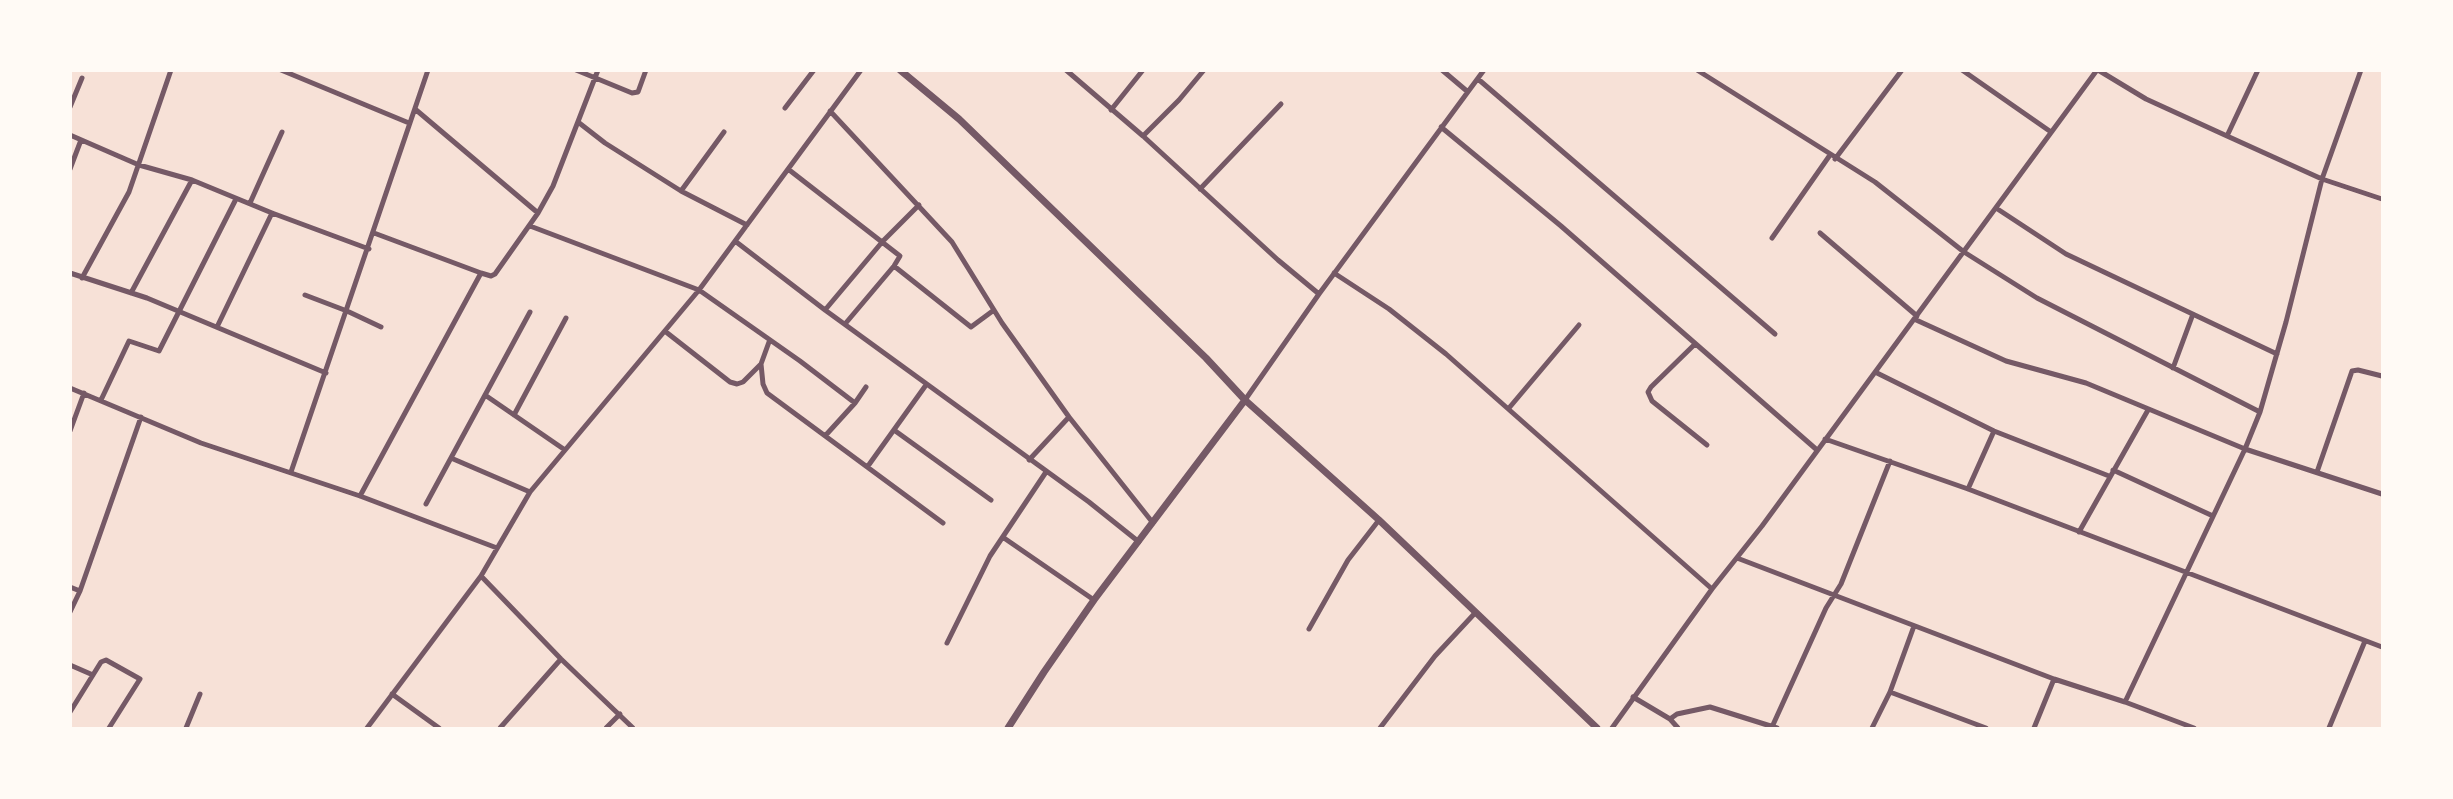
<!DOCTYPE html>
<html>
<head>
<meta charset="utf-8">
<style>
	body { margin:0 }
	#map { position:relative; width:2453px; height:799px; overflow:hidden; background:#f7e1d7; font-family:"Open Sans",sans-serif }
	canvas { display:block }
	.frame { position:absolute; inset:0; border:72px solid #fffaf5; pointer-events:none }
</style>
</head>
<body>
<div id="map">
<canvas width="2453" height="799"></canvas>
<div class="frame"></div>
</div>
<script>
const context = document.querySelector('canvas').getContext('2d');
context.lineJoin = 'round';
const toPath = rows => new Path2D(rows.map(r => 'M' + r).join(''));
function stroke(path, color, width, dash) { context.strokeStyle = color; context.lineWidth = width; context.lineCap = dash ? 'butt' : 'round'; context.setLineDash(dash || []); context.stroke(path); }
const minor = toPath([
	[281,70,409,123],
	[576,70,632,93,638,92,646,70],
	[1066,70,1143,136,1278,260,1319,294],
	[1442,70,1468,92],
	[1697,70,1875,182,1964,252,2037,298,2260,412],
	[1962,70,2051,132],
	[2098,70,2146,99,2227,136,2322,179,2382,199],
	[1478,79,1775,334],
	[70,107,82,78],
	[785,108,814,70],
	[415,109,538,213],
	[1111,110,1143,70],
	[830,111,952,242,1002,323,1069,417,1153,523],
	[578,122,605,143,681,191,747,225],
	[1441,127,1561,226,1817,450],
	[70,135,139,165,192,180,272,213,369,249],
	[1143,136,1179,100,1204,70],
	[2227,136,2258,70],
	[1835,159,1902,70],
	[70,169,81,140],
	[788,169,900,256,894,266,845,324],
	[1200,189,1281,104],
	[681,191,724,132],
	[250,203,282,132],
	[1996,208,2066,254,2277,354],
	[530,226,699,290,800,361,855,403],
	[374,233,481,273,491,276,495,274,538,213,553,186,598,70],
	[1820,233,1917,316],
	[1772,238,1830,155],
	[735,241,825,310,1089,502,1139,542],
	[894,266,971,327,994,310],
	[70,273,147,298,326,373],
	[1334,273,1389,309,1446,354,1712,589],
	[82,278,129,192,171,70],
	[131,293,192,180],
	[305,295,347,311,381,327],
	[825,310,883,241,919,205],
	[1914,319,2006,361,2086,383,2245,449,2382,494],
	[217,327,272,213],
	[666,332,730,382,737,384,743,382,761,364],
	[769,342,761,364,763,384,767,393,943,523],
	[1694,345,1651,387,1648,392,1652,401,1707,445],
	[2173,368,2193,314],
	[1875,372,1994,431,2109,476],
	[70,388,201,443,360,496,497,548],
	[485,395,565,450],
	[101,400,129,341,159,351,236,199],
	[1245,400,1319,294,1484,70],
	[1509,408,1579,325],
	[514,415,566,318],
	[894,430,991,500],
	[70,431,84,393],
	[825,436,855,403,866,387],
	[1825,439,1968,489,2382,647],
	[451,458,530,492],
	[1029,460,1069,417],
	[868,466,926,385],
	[2113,470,2213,516],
	[291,472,428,70],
	[2317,472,2352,371,2358,370,2382,376],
	[1968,489,1994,431],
	[360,496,481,273],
	[426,504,530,312],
	[2079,532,2148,410],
	[1004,538,1094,600],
	[1737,558,2054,679,2125,702,2194,728],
	[481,576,561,659,633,728],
	[70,587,80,591],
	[70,612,80,591,141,417],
	[1309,629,1348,560,1379,520],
	[947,643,990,556,1046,472],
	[70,665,93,675],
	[1890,692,1986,728],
	[392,694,439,728],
	[1633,697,1670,719,1678,728],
	[2125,702,2245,449,2260,412,2286,322,2322,179,2361,70],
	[70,712,101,662,106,660,140,679,109,728],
	[1670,719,1677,714,1710,707,1777,728],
	[1772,727,1826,608,1841,584,1890,461],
	[186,728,200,694],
	[367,728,481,576,530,492,699,290,861,70],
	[500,728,561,659],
	[606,728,620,714],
	[1380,728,1435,656,1476,612],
	[1612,728,1712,589,1762,526,2097,70],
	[1872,728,1890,692,1914,626],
	[2034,728,2054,679],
	[2329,728,2365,641]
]);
const tertiary = toPath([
	[900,70,959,119,1206,358,1245,400,1379,520,1597,728],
	[1008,728,1044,672,1094,600,1245,400]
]);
stroke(minor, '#755966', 5);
stroke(tertiary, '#755966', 7);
</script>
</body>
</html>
